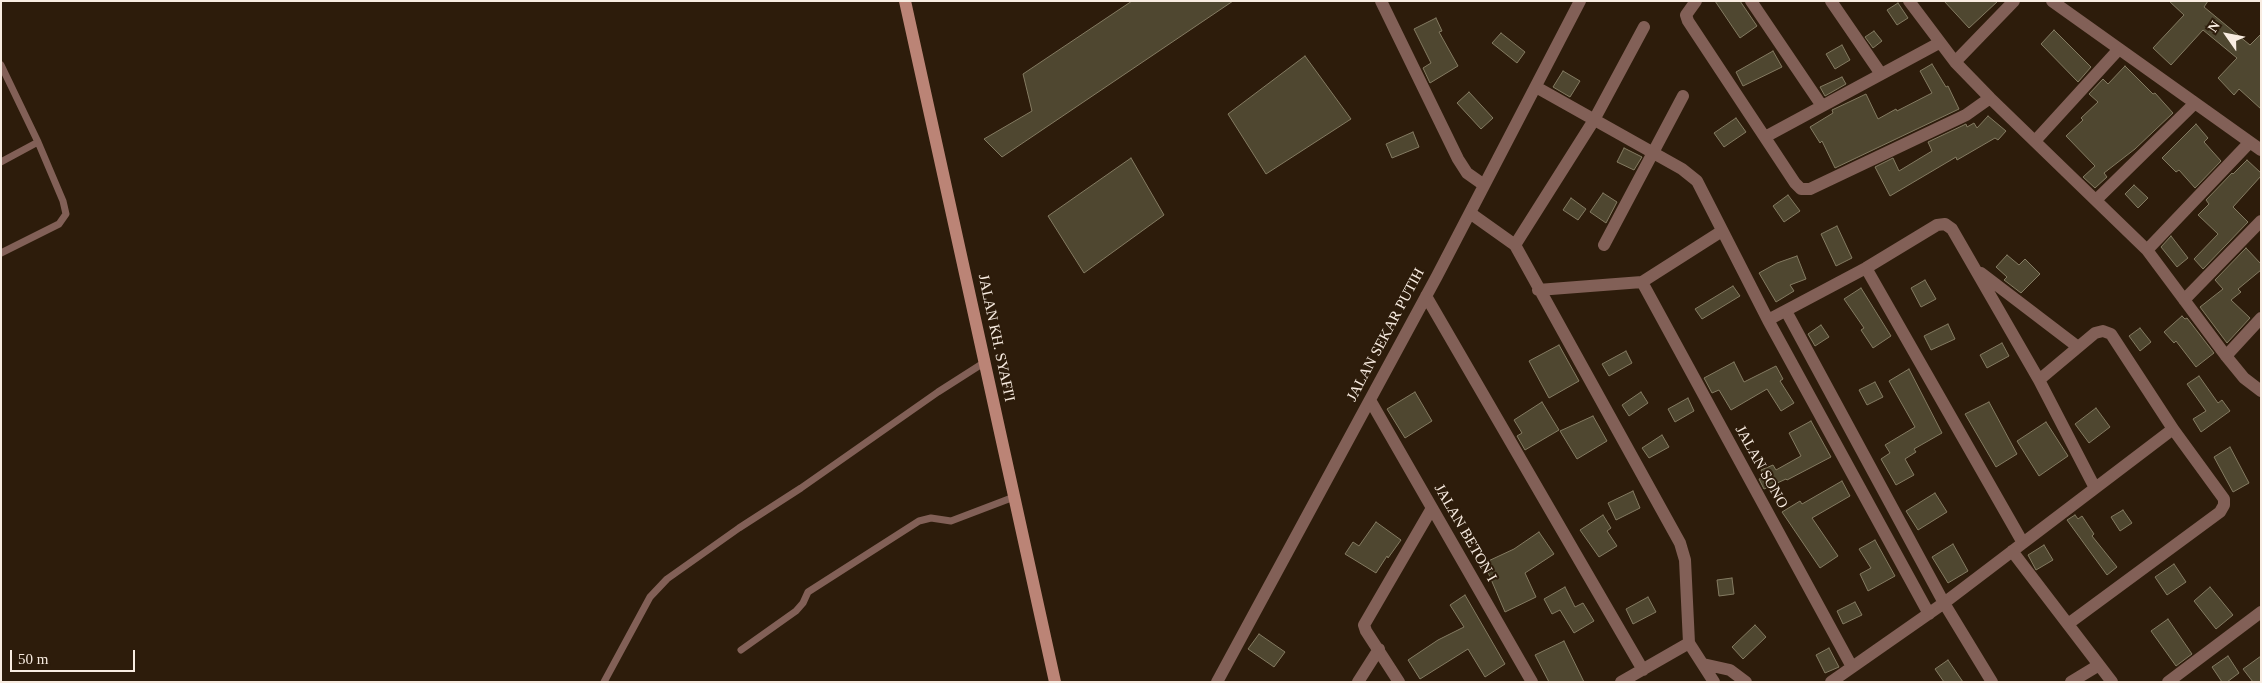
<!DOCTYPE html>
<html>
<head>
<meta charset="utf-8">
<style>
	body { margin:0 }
	#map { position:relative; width:2262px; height:683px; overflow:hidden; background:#2d1c0b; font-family:"Times New Roman",serif }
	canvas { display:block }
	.frame { position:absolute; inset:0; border:2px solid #f8ece1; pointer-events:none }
	.north { position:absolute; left:2202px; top:10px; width:50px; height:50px; -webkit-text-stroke:4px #2d1c0b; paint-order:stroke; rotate:303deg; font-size:14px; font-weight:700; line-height:20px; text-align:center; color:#f8ece1 }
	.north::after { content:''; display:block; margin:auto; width:18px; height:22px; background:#f8ece1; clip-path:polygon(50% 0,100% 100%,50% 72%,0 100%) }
	.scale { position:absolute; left:10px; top:650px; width:125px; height:22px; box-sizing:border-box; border:2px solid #f8ece1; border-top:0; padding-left:6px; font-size:15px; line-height:18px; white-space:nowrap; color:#f8ece1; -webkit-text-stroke:4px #2d1c0b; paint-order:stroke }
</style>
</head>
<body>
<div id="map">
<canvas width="2262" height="683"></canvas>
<div class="frame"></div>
<div class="north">N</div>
<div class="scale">50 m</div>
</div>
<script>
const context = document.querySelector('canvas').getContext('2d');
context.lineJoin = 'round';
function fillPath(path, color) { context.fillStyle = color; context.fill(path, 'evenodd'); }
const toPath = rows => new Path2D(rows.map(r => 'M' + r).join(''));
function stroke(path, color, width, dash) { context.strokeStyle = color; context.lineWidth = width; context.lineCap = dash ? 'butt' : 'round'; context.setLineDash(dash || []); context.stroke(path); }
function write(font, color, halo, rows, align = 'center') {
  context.font = font + ' "Times New Roman",serif'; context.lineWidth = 4; context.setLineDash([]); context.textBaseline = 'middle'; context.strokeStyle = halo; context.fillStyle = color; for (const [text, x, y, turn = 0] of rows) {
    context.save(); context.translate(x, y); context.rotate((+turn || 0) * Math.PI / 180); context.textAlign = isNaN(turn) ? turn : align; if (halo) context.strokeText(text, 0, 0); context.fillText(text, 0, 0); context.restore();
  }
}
const building = toPath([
	[1132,1,1233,1,1002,157,984,139,1032,111,1023,74,1132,1],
	[1715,1,1740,1,1757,26,1740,38,1715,1],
	[1944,1,1998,1,1969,28,1944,1],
	[2169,1,2208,1,2204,7,2250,45,2261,34,2261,109,2239,89,2234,95,2218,78,2237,58,2203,30,2171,65,2153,48,2184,15,2169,1],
	[1898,3,1908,18,1897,25,1887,10,1898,3],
	[1436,18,1442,31,1439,32,1458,66,1430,83,1423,68,1431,63,1414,29,1436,18],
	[2054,30,2091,67,2078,82,2041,44,2054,30],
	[1874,31,1882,41,1873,48,1865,37,1874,31],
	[1501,33,1525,52,1517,63,1492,43,1501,33],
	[1842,45,1850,60,1835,69,1826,54,1842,45],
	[1773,51,1782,67,1743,86,1736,72,1773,51],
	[1305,56,1351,119,1266,174,1228,114,1305,56],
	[1932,64,1946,87,1948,86,1959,109,1835,168,1822,141,1820,143,1810,127,1833,113,1832,110,1866,94,1878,119,1896,109,1897,111,1932,93,1920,71,1932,64],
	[2125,66,2153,94,2155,93,2173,113,2135,149,2104,173,2107,177,2095,188,2083,177,2095,166,2066,136,2083,120,2081,118,2098,102,2089,94,2103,79,2108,84,2125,66],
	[1563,71,1580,81,1570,97,1553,87,1563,71],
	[1842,77,1846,84,1825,96,1820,87,1842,77],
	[1469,92,1493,118,1481,129,1457,103,1469,92],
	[1988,116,2006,131,1998,140,1995,138,1957,160,1956,157,1890,196,1875,167,1893,158,1899,171,1932,151,1928,142,1966,124,1967,127,1974,123,1977,128,1988,116],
	[1736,118,1746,132,1724,147,1714,133,1736,118],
	[2196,124,2208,138,2204,142,2221,161,2195,188,2179,170,2176,172,2162,158,2196,124],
	[1413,132,1419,147,1392,158,1386,144,1413,132],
	[1624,148,1642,157,1634,170,1617,162,1624,148],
	[1131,158,1164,215,1084,273,1048,216,1131,158],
	[2247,160,2261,173,2261,176,2233,207,2248,222,2203,269,2194,259,2218,234,2198,215,2209,204,2206,200,2232,173,2233,174,2247,160],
	[2134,185,2148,198,2138,208,2125,194,2134,185],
	[1603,193,1617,202,1606,223,1590,212,1603,193],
	[1788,195,1800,211,1784,222,1773,206,1788,195],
	[1571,198,1586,209,1578,220,1563,210,1571,198],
	[1837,226,1852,258,1836,266,1821,234,1837,226],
	[2171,236,2188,258,2177,267,2161,247,2171,236],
	[2246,248,2261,264,2261,270,2238,289,2241,292,2231,300,2250,318,2227,343,2200,307,2223,289,2215,280,2246,248],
	[2007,255,2019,265,2025,259,2040,274,2021,293,2004,280,2007,277,1996,267,2007,255],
	[1797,256,1806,279,1790,285,1794,291,1776,302,1759,273,1777,263,1797,256],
	[1925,280,1936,299,1921,307,1911,288,1925,280],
	[1733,286,1740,296,1702,319,1695,309,1733,286],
	[1861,288,1891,336,1873,348,1861,330,1864,328,1844,299,1861,288],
	[2182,316,2185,319,2187,318,2214,353,2196,367,2176,341,2174,343,2164,332,2182,316],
	[1948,324,1955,339,1931,350,1924,336,1948,324],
	[1821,325,1829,337,1815,346,1808,334,1821,325],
	[2140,328,2151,342,2140,351,2129,336,2140,328],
	[2002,343,2009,356,1987,368,1980,355,2002,343],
	[1559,345,1579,381,1549,398,1529,361,1559,345],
	[1626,351,1632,363,1609,376,1602,364,1626,351],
	[1734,362,1744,382,1776,366,1783,379,1780,381,1794,403,1781,411,1767,389,1731,410,1719,390,1712,393,1704,378,1734,362],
	[1909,369,1942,433,1914,449,1916,452,1905,459,1914,475,1896,485,1881,459,1890,453,1885,445,1915,427,1889,381,1909,369],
	[2199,376,2218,403,2222,400,2230,411,2201,432,2193,419,2206,411,2187,384,2199,376],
	[1875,382,1883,397,1867,405,1859,390,1875,382],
	[1415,392,1432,421,1405,438,1387,409,1415,392],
	[1641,392,1648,403,1629,416,1622,405,1641,392],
	[1688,398,1694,411,1675,422,1668,409,1688,398],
	[1542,402,1559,430,1525,450,1517,436,1522,433,1514,420,1542,402],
	[1989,402,2017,454,1996,467,1965,414,1989,402],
	[2096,408,2110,427,2089,443,2075,424,2096,408],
	[1593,416,1607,441,1577,459,1560,431,1593,416],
	[1811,421,1831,457,1787,480,1786,479,1764,489,1759,479,1764,477,1761,470,1773,465,1776,470,1801,456,1789,433,1811,421],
	[2046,422,2068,456,2039,476,2017,441,2046,422],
	[1662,435,1669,447,1649,458,1642,448,1662,435],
	[2230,447,2249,483,2233,492,2214,457,2230,447],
	[1842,481,1850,496,1812,518,1838,556,1820,568,1782,512,1800,501,1802,504,1842,481],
	[1633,491,1640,508,1616,520,1608,503,1633,491],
	[1935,493,1947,512,1918,530,1906,511,1935,493],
	[2123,510,2132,523,2120,531,2111,517,2123,510],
	[1603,515,1611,528,1607,531,1617,546,1599,557,1580,530,1603,515],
	[2075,515,2078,519,2082,516,2094,534,2092,536,2117,567,2107,575,2067,520,2075,515],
	[1376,522,1401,540,1388,558,1387,556,1376,573,1345,554,1353,542,1359,546,1376,522],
	[1539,532,1554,554,1525,573,1536,597,1505,612,1484,563,1514,549,1539,532],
	[1875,540,1895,576,1868,591,1860,574,1871,568,1859,549,1875,540],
	[1953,544,1968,571,1948,583,1932,557,1953,544],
	[2044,545,2053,560,2036,570,2028,555,2044,545],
	[2174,564,2186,582,2167,595,2155,577,2174,564],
	[1732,578,1734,594,1719,596,1717,580,1732,578],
	[1565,587,1575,607,1583,603,1594,621,1574,633,1560,610,1552,614,1544,599,1565,587],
	[2210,587,2233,615,2216,629,2194,601,2210,587],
	[1465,595,1505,664,1485,677,1468,649,1420,679,1408,660,1438,640,1464,627,1450,605,1465,595],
	[1648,597,1656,612,1633,624,1626,609,1648,597],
	[1855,602,1862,615,1843,624,1837,611,1855,602],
	[2168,619,2192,654,2176,666,2151,631,2168,619],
	[1755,625,1766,637,1743,659,1732,647,1755,625],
	[1259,634,1285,652,1274,667,1248,649,1259,634],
	[1564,641,1584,682,1549,682,1535,655,1564,641],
	[1829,648,1839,667,1825,673,1816,655,1829,648],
	[2228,656,2239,673,2227,682,2222,682,2212,667,2228,656],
	[2261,656,2261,682,2253,682,2243,669,2261,656],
	[1948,660,1963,682,1944,682,1935,669,1948,660]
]);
const lane = toPath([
	[1,65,38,142,1,162],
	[1,253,59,224,66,214,63,201,38,142],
	[741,650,796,611,803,603,808,592,919,521,931,518,951,521,1014,497],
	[604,682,650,597,667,579,739,528,801,488,938,392,985,362]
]);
const street = toPath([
	[1381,1,1458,159,1467,173,1484,185],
	[1696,1,1686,15,1688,21,1795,183,1801,189,1810,189,1966,115,1990,98],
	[1751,1,1822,106],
	[1831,1,1881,74],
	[1909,1,1955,62,1990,98,2147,250,2226,356,2244,378,2261,391],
	[2052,1,2261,150],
	[1955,62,2014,1],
	[1536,87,1682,169,1697,181,1768,320,1929,614],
	[1765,137,1939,43],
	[2035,141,2119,49],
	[2096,200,2195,103],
	[1470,213,1515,245,1680,543,1685,560,1689,643,1714,682],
	[1515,245,1594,120,1644,27],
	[1604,245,1683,96],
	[2147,250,2250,142],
	[1866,268,2023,543],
	[1981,273,2078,347],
	[1642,282,1852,667],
	[1538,290,1642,282,1722,231],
	[1426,296,1643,670],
	[2184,300,2261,221],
	[1786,311,1944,603,1992,682],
	[1768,320,1866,268,1937,225,1945,224,1952,229,2039,380,2095,488],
	[2226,356,2261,318],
	[2039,380,2095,333,2103,331,2111,334,2173,429,2224,499,2224,505,2220,512,2068,624],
	[1370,400,1532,682],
	[2012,551,2112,682],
	[1703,664,1730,670,1746,682],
	[1217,682,1437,276,1580,1],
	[1358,682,1379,649],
	[1399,682,1366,631,1364,625,1432,508],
	[1621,682,1689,643],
	[1831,682,1944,603,2173,429],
	[2071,682,2099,665],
	[2168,682,2261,612]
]);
const secondary = toPath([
	[905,1,1055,682]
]);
const streetNames = [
	["JALAN SEKAR PUTIH",1386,335,-62],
	["JALAN KH. SYAFI'I",996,338,78],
	["JALAN SONO",1761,467,61],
	["JALAN BETON I",1465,533,60]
];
fillPath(building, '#4f4730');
stroke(building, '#847b62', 1);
stroke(lane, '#826057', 7);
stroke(street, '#826057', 12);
stroke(secondary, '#bb8476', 12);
write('15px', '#f8ece1', '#2d1c0b', streetNames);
</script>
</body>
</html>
